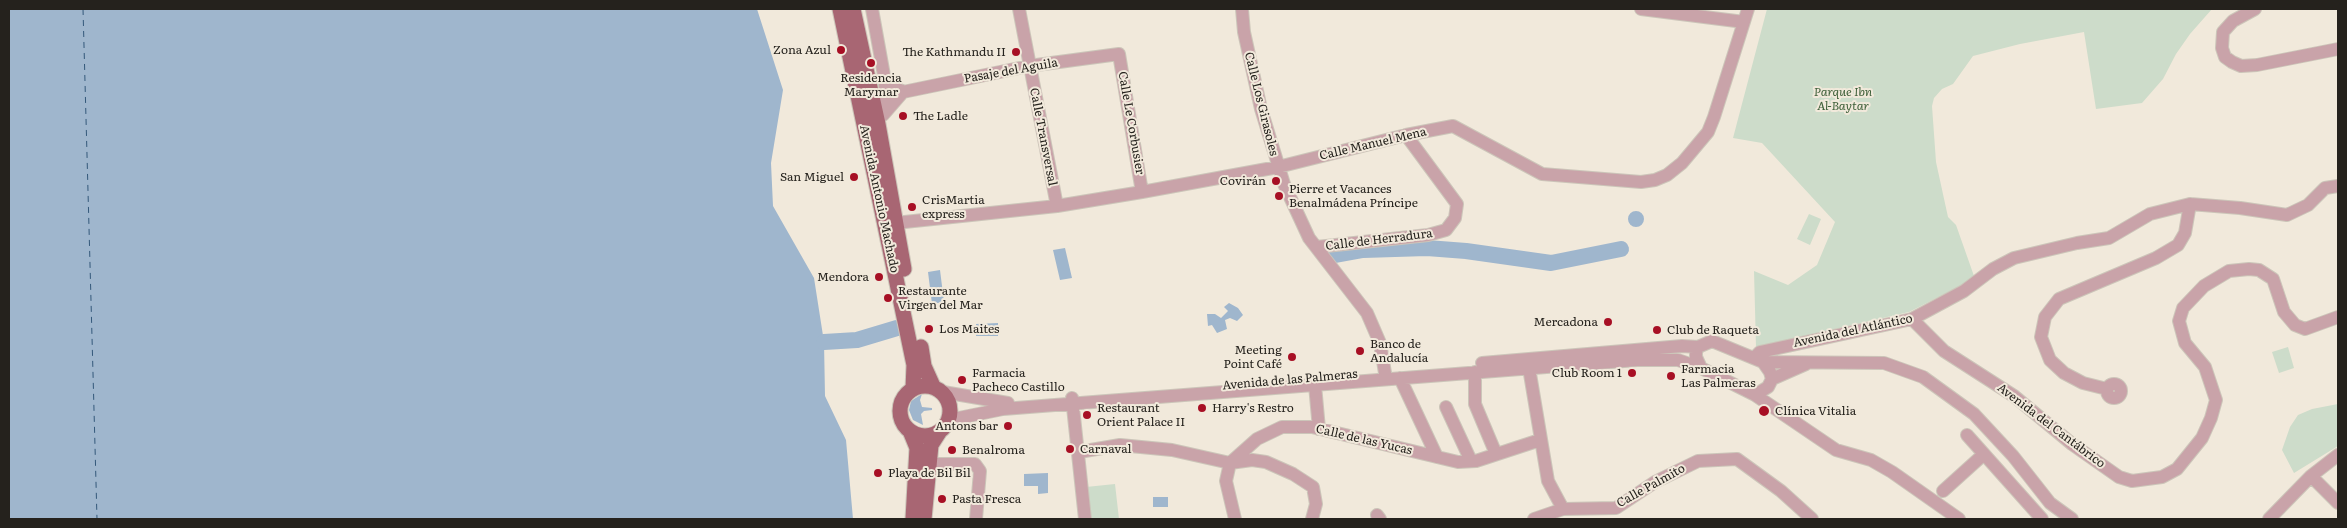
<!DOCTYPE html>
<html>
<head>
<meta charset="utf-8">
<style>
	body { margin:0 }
	#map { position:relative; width:2347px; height:528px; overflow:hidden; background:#f1e9db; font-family:Literata,serif }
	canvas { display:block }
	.frame { position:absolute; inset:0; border:10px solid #25221d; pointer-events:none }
</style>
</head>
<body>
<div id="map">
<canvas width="2347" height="528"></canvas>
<div class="frame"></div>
</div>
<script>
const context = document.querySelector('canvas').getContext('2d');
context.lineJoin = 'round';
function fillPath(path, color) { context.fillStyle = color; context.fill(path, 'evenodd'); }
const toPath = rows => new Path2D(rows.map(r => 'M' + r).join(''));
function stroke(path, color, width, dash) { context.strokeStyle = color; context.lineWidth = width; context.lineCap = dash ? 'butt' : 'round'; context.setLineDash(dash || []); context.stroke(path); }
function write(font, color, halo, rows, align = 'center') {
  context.font = font + ' Literata,serif'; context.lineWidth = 4; context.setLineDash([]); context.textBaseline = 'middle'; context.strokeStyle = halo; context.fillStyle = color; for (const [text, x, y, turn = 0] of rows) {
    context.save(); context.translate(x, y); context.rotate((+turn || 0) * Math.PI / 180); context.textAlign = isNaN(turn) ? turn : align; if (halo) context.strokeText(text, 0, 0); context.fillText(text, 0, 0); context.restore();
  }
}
const green = toPath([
	[1767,9,2212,9,2190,34,2176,54,2163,79,2142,103,2096,109,2084,32,2020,44,1973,56,1953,84,1942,89,1934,98,1932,106,1936,162,1948,217,1956,225,1974,276,1960,286,1909,312,1756,347,1754,271,1788,285,1817,265,1835,222,1762,143,1733,138],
	[1809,214,1821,219,1810,245,1797,239],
	[2288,347,2294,368,2279,373,2272,352],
	[2338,404,2338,446,2294,473,2282,450,2290,427,2298,415,2312,409],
	[1115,484,1119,519,1089,519,1086,487]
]);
const water = toPath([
	[9,9,757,9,783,90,771,163,773,206,814,278,824,342,825,396,846,440,853,519,9,519],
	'1628 219a8 8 0 1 1 16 0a8 8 0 1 1-16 0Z',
	[1065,248,1072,278,1060,280,1053,250],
	[940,270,944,302,932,304,928,272],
	[1229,303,1238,308,1243,315,1237,321,1230,318,1225,320,1227,329,1217,333,1212,325,1208,326,1207,314,1215,314,1221,318,1228,311,1224,307],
	[998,323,998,336,976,336,976,324],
	[922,394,920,400,922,407,932,408,932,410,924,411,921,414,923,425,913,420,909,410,911,401],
	[1048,473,1048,493,1038,494,1038,486,1024,486,1024,474],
	[1153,497,1168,497,1168,507,1153,507]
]);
const river = toPath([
	[1330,256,1363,250,1427,248,1466,251,1551,263,1621,249],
	[824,342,857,340,897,328]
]);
const ferry = toPath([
	[83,9,97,519]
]);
const minor = toPath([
	[872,9,885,81,885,111],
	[1019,9,1057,206],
	[1242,9,1244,32,1261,109,1284,184,1309,238,1367,313,1380,343,1386,379],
	[1641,9,1744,22],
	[2255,9,2233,21,2223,32,2222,48,2225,57,2232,62,2241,66,2257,65,2338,49],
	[903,92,1029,66,1119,54,1142,192],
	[883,115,903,92,885,81],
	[895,223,1057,206,1142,192,1278,167,1406,135,1453,126,1542,174,1641,182,1655,180,1667,175,1682,163,1708,132,1714,117,1748,9],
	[1317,247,1428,235,1446,230,1455,218,1457,204,1406,135],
	[1912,319,1944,351,2014,396,2072,444,2119,477,2132,481,2162,477,2177,469,2202,438,2211,418,2216,400,2205,367,2185,343,2179,321,2183,308,2204,286,2229,271,2249,269,2259,270,2273,279,2284,312,2295,325,2305,329,2338,317],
	[1754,358,1760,352,1912,319,1964,291,1993,269,2014,258,2077,243,2109,238,2150,214,2190,204,2240,208,2287,215,2308,205,2325,188,2338,186],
	[1528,362,1548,481,1563,509,1616,508,1655,482,1698,461,1737,459,1781,491,1812,519],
	[1763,362,1884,363,1923,377,1974,414,2013,456,2050,503,2072,519],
	[1482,363,1682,346,1698,347],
	[1475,372,1475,404,1496,454],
	[1400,378,1437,457],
	[1772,379,1806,364],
	'2107 391a7 7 0 1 1 14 0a7 7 0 1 1-14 0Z',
	[1315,385,1319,429],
	[2107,389,2083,383,2064,373,2050,360,2041,337,2045,317,2059,299,2156,258,2178,245,2185,233,2190,204],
	[943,392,1008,403],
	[1755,395,1836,450,1871,460,1892,472,1959,519],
	[1072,398,1085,519],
	[1446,407,1471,461],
	[949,420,1003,409,1637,360,1678,360,1701,368,1755,395,1768,387,1772,379,1770,372,1763,362,1712,341,1698,347,1696,352,1696,357,1701,368],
	[1967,435,2042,519],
	[1079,452,1120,445,1172,450,1230,463,1257,439,1282,427,1312,427,1458,462,1476,461,1540,440],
	[930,464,975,464,980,471,976,519],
	[2311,476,2338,503],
	[1943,491,1984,454],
	[1377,515,1380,519],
	[1235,519,1226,481,1230,463,1252,460,1266,462,1293,474,1313,487,1316,504,1312,519],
	[1534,519,1563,509],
	[2269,519,2311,476,2338,455]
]);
const major = toPath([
	[840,9,914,365,913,389],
	[853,9,878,124,904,269],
	[921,347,924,366,933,386],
	'900 411a25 25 0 1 1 50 0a25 25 0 1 1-50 0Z',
	[910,431,917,448,913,519],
	[924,519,931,445,940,431]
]);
const markers = [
	[841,50,5,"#a70f24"],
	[1016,52,5,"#a70f24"],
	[871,63,5,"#a70f24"],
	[903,116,5,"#a70f24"],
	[854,177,5,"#a70f24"],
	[1276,181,5,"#a70f24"],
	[1279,196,5,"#a70f24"],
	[912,207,5,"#a70f24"],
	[879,277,5,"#a70f24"],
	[888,298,5,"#a70f24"],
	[1608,322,5,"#a70f24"],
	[929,329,5,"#a70f24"],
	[1657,330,5,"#a70f24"],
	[1360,351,5,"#a70f24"],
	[1292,357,5,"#a70f24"],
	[1632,373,5,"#a70f24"],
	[1671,376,5,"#a70f24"],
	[962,380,5,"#a70f24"],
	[1202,408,5,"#a70f24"],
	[1764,411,6,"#a70f24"],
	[1087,415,5,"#a70f24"],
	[1008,426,5,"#a70f24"],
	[1070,449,5,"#a70f24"],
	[952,450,5,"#a70f24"],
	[878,473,5,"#a70f24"],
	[942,499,5,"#a70f24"]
];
const poiNames = [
	["Zona Azul",831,50,"right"],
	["The Kathmandu II",1006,52,"right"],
	["Residencia",871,78,"center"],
	["Marymar",871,92,"center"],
	["The Ladle",913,116],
	["San Miguel",844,177,"right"],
	["Covirán",1266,181,"right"],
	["Pierre et Vacances",1289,189],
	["Benalmádena Príncipe",1289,203],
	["CrisMartia",922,200],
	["express",922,214],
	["Mendora",869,277,"right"],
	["Restaurante",898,291],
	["Virgen del Mar",898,305],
	["Mercadona",1598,322,"right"],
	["Los Maites",939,329],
	["Club de Raqueta",1667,330],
	["Banco de",1370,344],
	["Andalucía",1370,358],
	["Meeting",1282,350,"right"],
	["Point Café",1282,364,"right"],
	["Farmacia",1681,369],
	["Las Palmeras",1681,383],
	["Farmacia",972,373],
	["Pacheco Castillo",972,387],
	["Club Room 1",1622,373,"right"],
	["Restaurant",1097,408],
	["Orient Palace II",1097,422],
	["Harry's Restro",1212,408],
	["Clínica Vitalia",1775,411],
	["Antons bar",998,426,"right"],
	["Carnaval",1080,449],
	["Benalroma",962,450],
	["Playa de Bil Bil",888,473],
	["Pasta Fresca",952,499]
];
const streetNames = [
	["Pasaje del Aguila",1011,71,-10],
	["Calle Los Girasoles",1261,104,76],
	["Calle Le Corbusier",1131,123,80],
	["Calle Transversal",1043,137,79],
	["Calle Manuel Mena",1373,144,-13],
	["Avenida Antonio Machado",879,199,78],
	["Calle de Herradura",1379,240,-7],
	["Avenida del Atlántico",1853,331,-12],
	["Avenida de las Palmeras",1290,380,-5],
	["Avenida del Cantábrico",2051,426,37],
	["Calle de las Yucas",1364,440,13],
	["Calle Palmito",1651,486,-29]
];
const parkNames = [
	["Parque Ibn",1843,92],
	["Al-Baytar",1843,106]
];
fillPath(green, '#cddcca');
fillPath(water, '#9fb6cd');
stroke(river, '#9fb6cd', 16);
stroke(ferry, '#33587a', 1, [6, 5]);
stroke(minor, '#ccc5b9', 14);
stroke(major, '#ccc5b9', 17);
stroke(minor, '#c9a3a9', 12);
stroke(major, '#a86673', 15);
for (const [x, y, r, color] of markers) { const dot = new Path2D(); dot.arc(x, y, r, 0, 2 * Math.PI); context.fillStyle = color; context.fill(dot); stroke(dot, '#f1e9db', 2); }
write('12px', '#25221d', '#f1e9db', poiNames, 'left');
write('12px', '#25221d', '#f1e9db', streetNames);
write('italic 12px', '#3f603a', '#f1e9db', parkNames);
</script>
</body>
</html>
